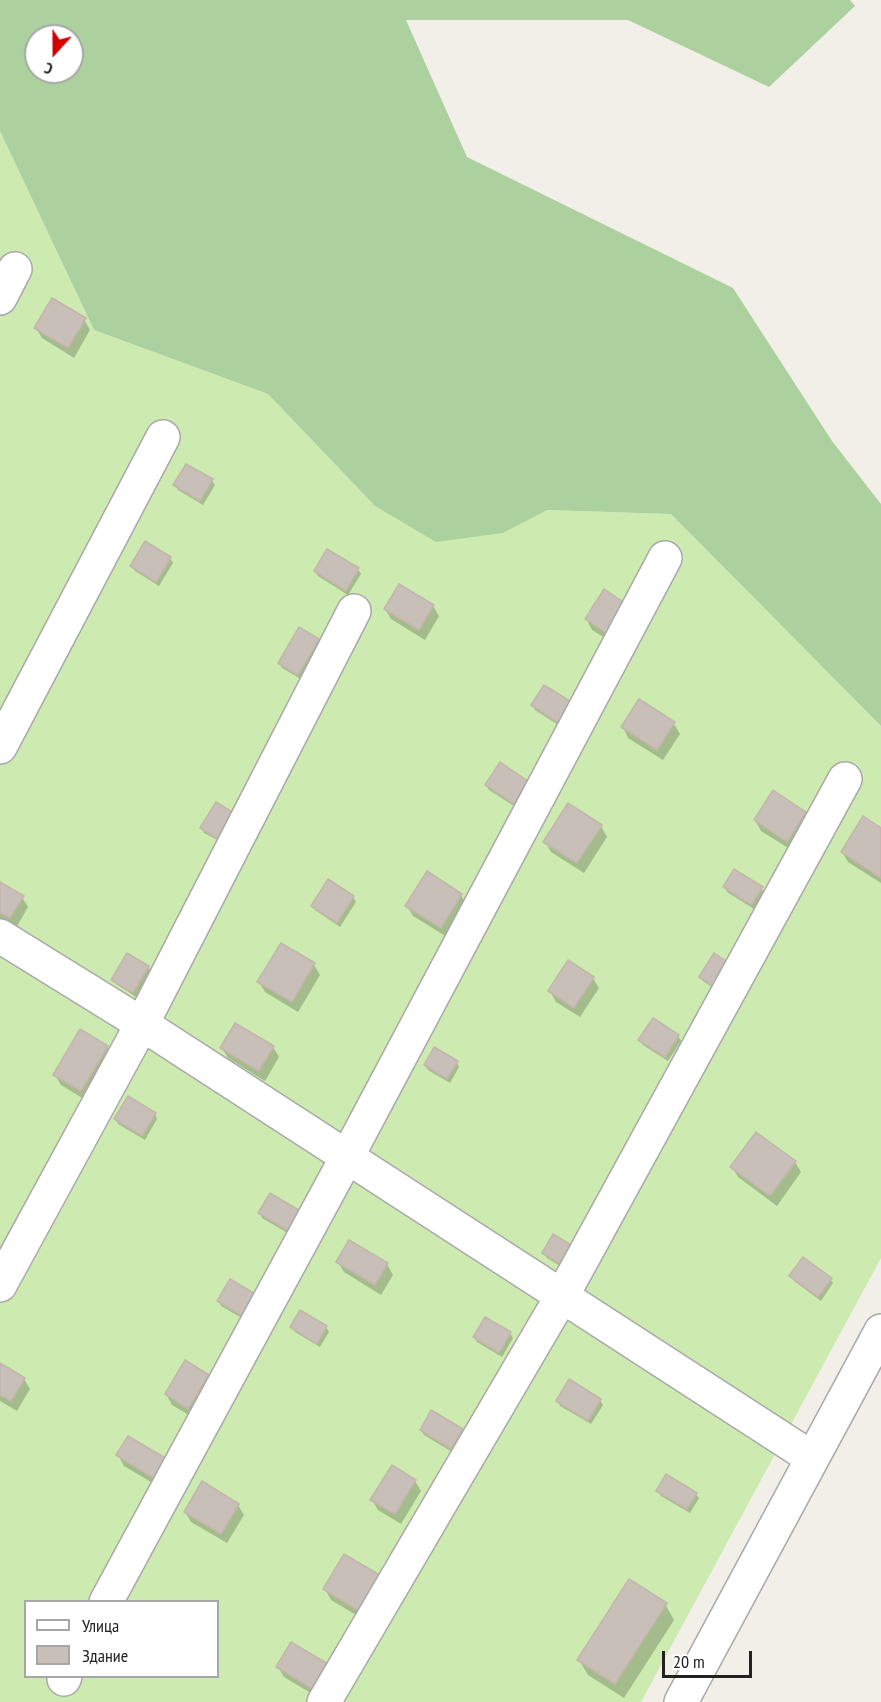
<!DOCTYPE html>
<html>
<head>
<meta charset="utf-8">
<style>
	body { margin:0 }
	#map { position:relative; width:881px; height:1702px; overflow:hidden; background:#f2efe9; font-family:"PT Sans Narrow",sans-serif }
	canvas { display:block }
	.legend { position:absolute; left:24px; top:1600px; width:195px; height:78px; box-sizing:border-box; background:#fff; border:2px solid #a7a7a7; margin:0; padding:8px 10px; list-style:none; font-size:18px; color:#222 }
	.legend li { display:flex; align-items:center; gap:12px; height:30px }
	.legend b { width:30px; border:2px solid #a7a7a7 }
	.north { position:absolute; left:24px; top:24px; width:60px; height:60px; box-sizing:border-box; background:#fff; border:2px solid #a7a7a7; border-radius:50%; rotate:201deg; font-size:16px; font-weight:700; line-height:24px; text-align:center; color:#222 }
	.north::after { content:''; display:block; margin:auto; width:21px; height:27px; background:#d40000; clip-path:polygon(50% 0,100% 100%,50% 72%,0 100%) }
	.scale { position:absolute; left:662px; top:1651px; width:90px; height:27px; box-sizing:border-box; border:3px solid #222; border-top:0; padding-left:8px; font-size:18px; line-height:21px; white-space:nowrap; color:#222; -webkit-text-stroke:4px #fff; paint-order:stroke }
</style>
</head>
<body>
<div id="map">
<canvas width="881" height="1702"></canvas>
<ul class="legend">
<li><b style="height:8px;background:#fff"></b>Улица</li>
<li><b style="height:16px;background:#c7bfb8"></b>Здание</li>
</ul>
<div class="north">С</div>
<div class="scale">20 m</div>
</div>
<script>
const context = document.querySelector('canvas').getContext('2d');
context.lineJoin = 'round';
function fillPath(path, color) { context.fillStyle = color; context.fill(path, 'evenodd'); }
const toPath = rows => new Path2D(rows.map(r => 'M' + r).join(''));
function stroke(path, color, width, dash) { context.strokeStyle = color; context.lineWidth = width; context.lineCap = dash ? 'butt' : 'round'; context.setLineDash(dash || []); context.stroke(path); }
const grass = toPath([
	[0,131,94,330,268,394,375,506,503,533,546,510,671,514,881,726,881,1258,641,1702,0,1702],
	[26,1602,218,1602,218,1676,26,1676]
]);
const forest = toPath([
	[0,0,850,0,855,6,769,87,628,20,406,20,467,157,733,288,832,441,881,504,881,726,671,514,547,510,503,533,436,542,375,506,268,394,94,330,0,131],
	[36,36,72,36,72,72,36,72]
]);
const shadow = toPath([
	[84,319,90,330,74,358,42,338,36,328],
	[212,481,215,485,203,505,178,490,175,485],
	[170,558,173,563,159,586,135,571,132,566],
	[358,569,361,574,348,595,318,576,315,571],
	[433,606,439,616,425,640,391,619,385,609],
	[630,608,618,646,592,630,587,620],
	[318,640,321,645,301,679,282,668,279,663],
	[572,704,563,728,535,710,533,705],
	[674,724,680,734,663,760,628,738,623,727],
	[527,782,530,787,517,808,489,790,486,785],
	[805,813,811,823,793,851,761,831,755,820],
	[239,821,225,844,204,833,202,828],
	[601,826,607,837,584,873,551,852,545,842],
	[881,830,881,883,848,862,842,852],
	[0,883,22,897,28,907,16,928,0,918],
	[725,887,761,888,764,893,754,909,727,892],
	[461,895,467,906,447,937,413,916,407,906],
	[353,897,356,902,340,927,315,910,313,906],
	[281,945,314,965,320,975,298,1012,265,992,259,982],
	[730,966,719,992,703,981,700,977],
	[148,967,151,972,136,997,116,984,113,980],
	[593,978,599,988,580,1017,556,1002,550,991],
	[678,1036,681,1041,668,1061,643,1045,640,1041],
	[107,1047,113,1057,87,1101,61,1085,55,1075],
	[273,1047,279,1057,265,1081,228,1058,222,1048],
	[457,1062,459,1067,450,1083,428,1070,425,1065],
	[155,1114,157,1119,145,1140,118,1124,116,1119],
	[795,1162,801,1172,777,1206,738,1177,732,1167],
	[260,1213,308,1221,298,1239,262,1218],
	[572,1248,565,1269,547,1258,544,1253],
	[338,1262,387,1264,393,1275,381,1295,344,1272],
	[791,1276,830,1279,833,1283,821,1301,794,1281],
	[230,1281,247,1321,221,1306,219,1301],
	[301,1312,326,1327,329,1332,320,1347,295,1332,292,1327],
	[510,1333,513,1338,502,1357,477,1342,474,1337],
	[0,1365,24,1379,30,1389,17,1411,0,1401],
	[208,1376,214,1386,194,1418,172,1405,166,1394],
	[600,1400,603,1405,591,1424,560,1406,558,1401],
	[421,1430,461,1430,464,1435,454,1453,424,1435],
	[118,1455,166,1460,161,1488,124,1466],
	[415,1481,421,1491,401,1524,378,1510,372,1500],
	[658,1491,696,1494,699,1498,690,1513,661,1496],
	[238,1505,244,1515,227,1543,191,1522,185,1512],
	[345,1556,368,1622,331,1600,325,1589],
	[665,1604,674,1620,624,1698,588,1675,579,1660],
	[327,1665,319,1698,284,1677,278,1667]
]);
const building = toPath([
	[52,298,86,318,68,348,34,328,52,298],
	[186,464,213,479,200,501,173,485,186,464],
	[145,541,171,557,156,582,130,566,145,541],
	[327,549,359,568,346,591,314,571,327,549],
	[399,584,434,605,419,630,384,609,399,584],
	[604,589,631,607,612,637,585,619,604,589],
	[299,627,319,639,298,675,278,663,299,627],
	[544,685,573,703,560,724,531,705,544,685],
	[639,699,675,722,657,750,621,727,639,699],
	[500,762,528,781,514,804,485,785,500,762],
	[773,790,806,812,787,842,754,820,773,790],
	[216,802,237,815,222,841,200,828,216,802],
	[568,803,602,825,577,863,543,842,568,803],
	[863,816,881,828,881,878,841,852,863,816],
	[734,869,763,887,751,905,723,887,734,869],
	[427,871,462,894,441,928,405,906,427,871],
	[328,879,354,896,337,923,311,906,328,879],
	[0,882,24,896,10,918,0,913,0,882],
	[281,943,315,963,292,1002,257,982,281,943],
	[127,953,149,966,133,993,111,980,127,953],
	[714,953,732,965,716,988,699,977,714,953],
	[568,960,594,977,574,1008,548,991,568,960],
	[653,1018,679,1035,665,1057,638,1040,653,1018],
	[235,1023,274,1046,259,1071,220,1048,235,1023],
	[80,1029,108,1046,81,1091,53,1075,80,1029],
	[434,1047,458,1061,447,1079,424,1065,434,1047],
	[128,1096,156,1113,142,1136,114,1119,128,1096],
	[756,1132,796,1161,770,1196,730,1167,756,1132],
	[270,1193,307,1215,295,1235,258,1213,270,1193],
	[553,1234,573,1246,562,1265,542,1253,553,1234],
	[349,1240,388,1263,375,1285,336,1262,349,1240],
	[803,1257,832,1278,818,1297,789,1276,803,1257],
	[230,1279,257,1295,244,1317,217,1301,230,1279],
	[300,1310,327,1326,317,1344,290,1327,300,1310],
	[485,1317,511,1332,499,1353,473,1337,485,1317],
	[185,1360,209,1375,188,1409,165,1394,185,1360],
	[0,1363,25,1378,11,1401,0,1395,0,1363],
	[569,1379,601,1399,588,1421,556,1401,569,1379],
	[431,1410,463,1429,451,1449,420,1430,431,1410],
	[128,1436,167,1459,155,1479,116,1455,128,1436],
	[392,1465,416,1480,395,1514,370,1500,392,1465],
	[666,1474,697,1493,687,1509,656,1491,666,1474],
	[202,1481,239,1504,221,1534,184,1512,202,1481],
	[344,1554,383,1577,362,1613,323,1589,344,1554],
	[629,1579,667,1603,615,1684,577,1660,629,1579],
	[291,1642,328,1664,313,1689,276,1667,291,1642]
]);
const minor = toPath([
	[0,298,15,269],
	[0,747,163,437],
	[0,936,142,1024,812,1458],
	[0,1285,142,1024,354,611],
	[106,1602,347,1157,665,558],
	[64,1679,65,1676],
	[324,1702,562,1296,845,779],
	[681,1702,881,1331]
]);
fillPath(grass, '#cdebb0');
fillPath(forest, '#add19e');
fillPath(shadow, '#0003');
fillPath(building, '#c7bfb8');
stroke(building, '#c4b6ab', 1.5);
stroke(minor, '#a9a9a9', 36);
stroke(minor, '#fff', 33);
</script>
</body>
</html>
